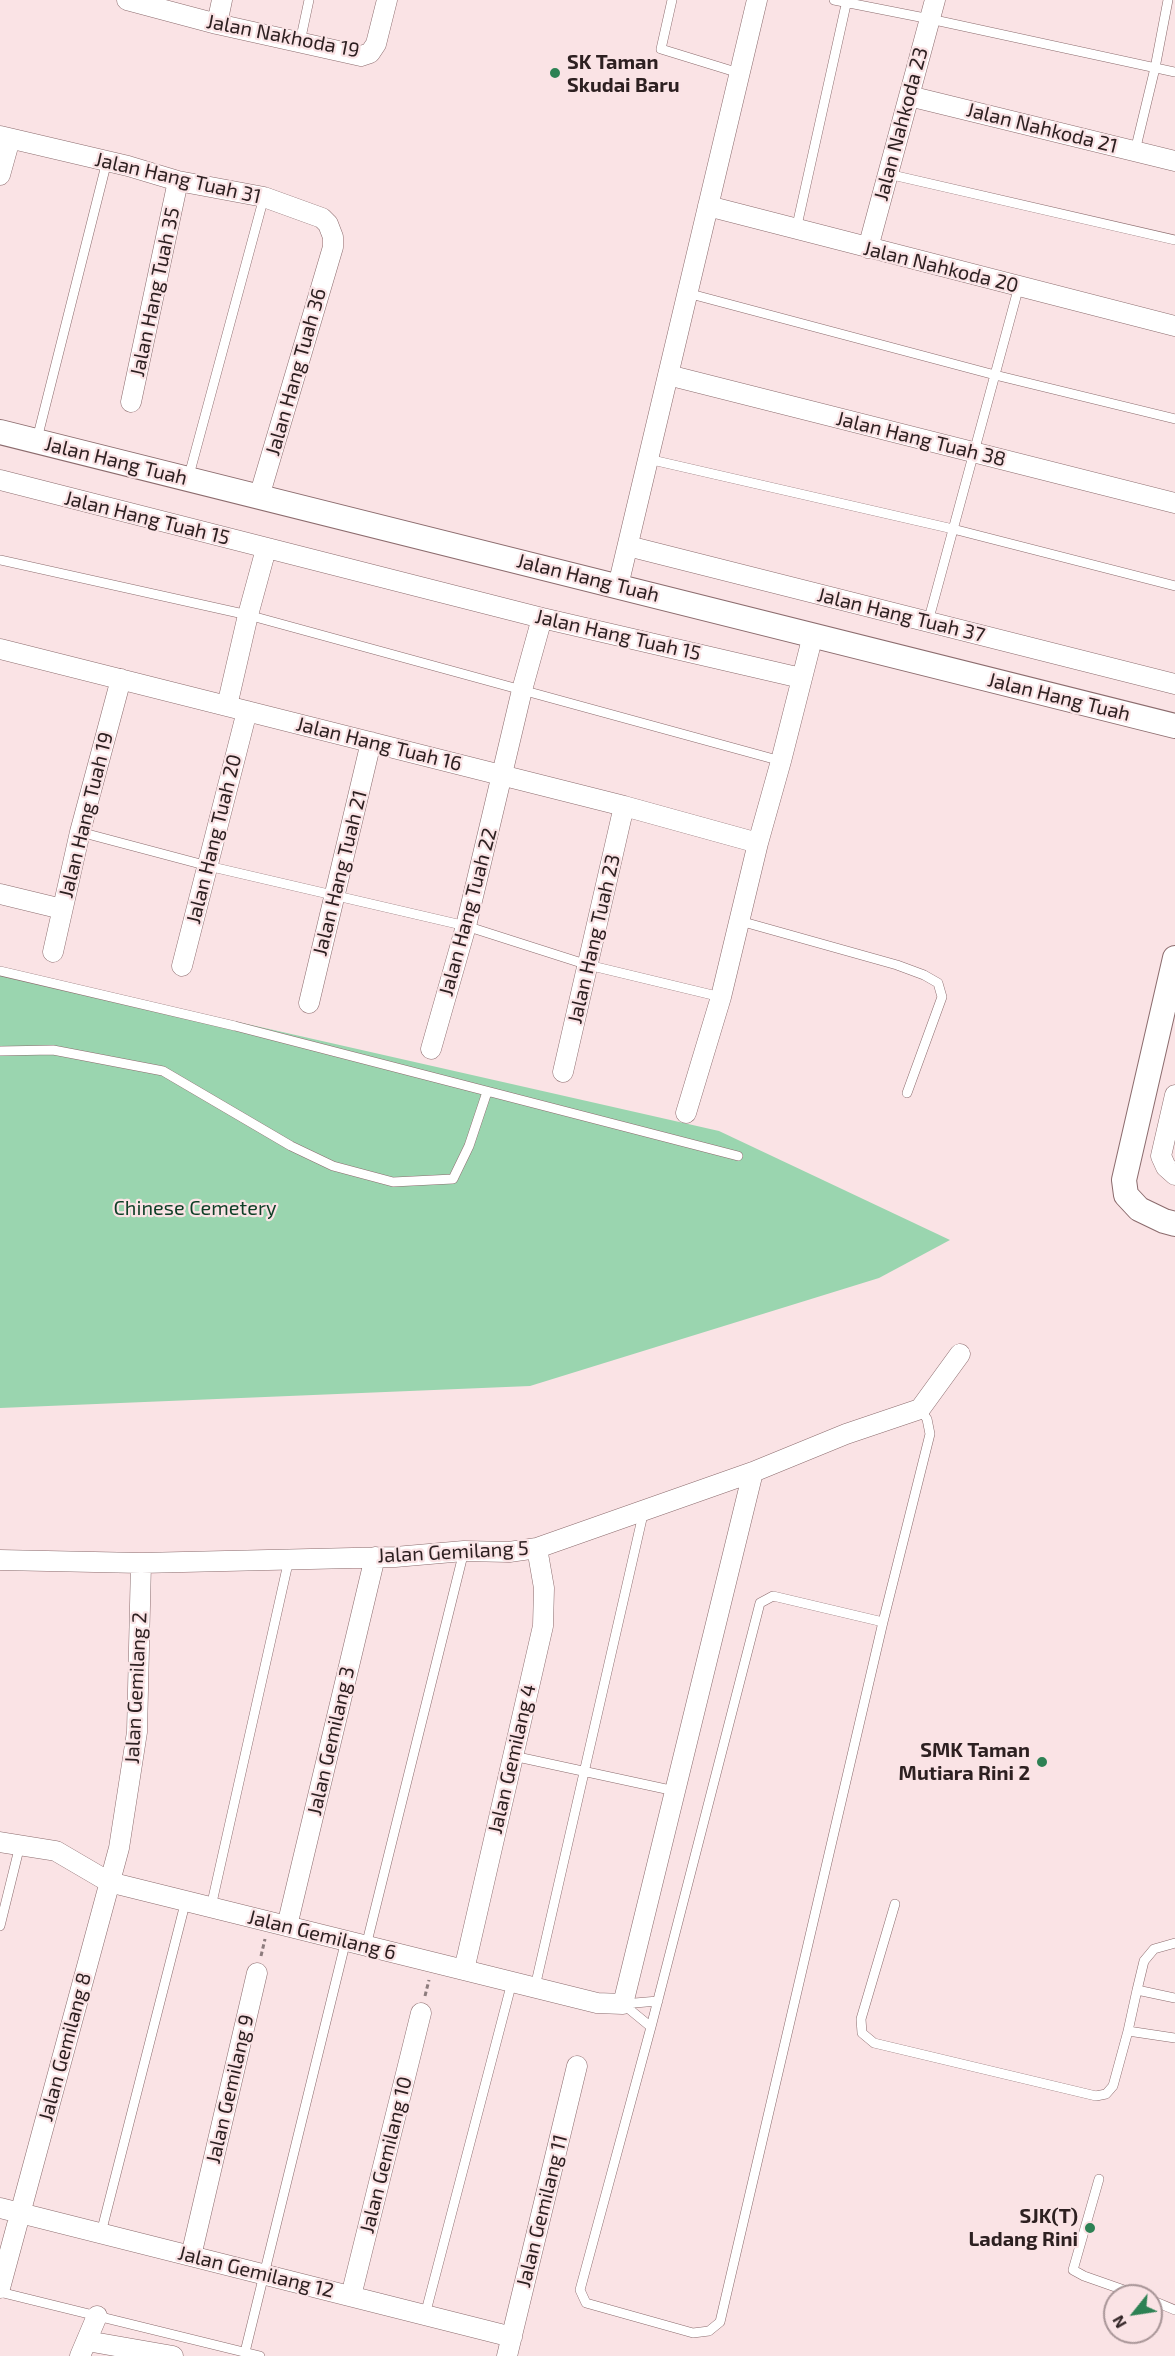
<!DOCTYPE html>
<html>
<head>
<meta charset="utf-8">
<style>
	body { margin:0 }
	#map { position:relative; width:1175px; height:2356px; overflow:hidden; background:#fae3e5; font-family:"Exo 2",sans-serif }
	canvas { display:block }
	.north { position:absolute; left:1103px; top:2284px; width:60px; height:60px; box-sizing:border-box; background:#fae3e5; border:2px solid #a89597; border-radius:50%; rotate:240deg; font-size:16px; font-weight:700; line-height:24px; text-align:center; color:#2d2021 }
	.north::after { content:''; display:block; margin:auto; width:21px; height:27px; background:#2d8154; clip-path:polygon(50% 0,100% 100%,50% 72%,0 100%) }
</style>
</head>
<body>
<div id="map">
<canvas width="1175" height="2356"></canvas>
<div class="north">N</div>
</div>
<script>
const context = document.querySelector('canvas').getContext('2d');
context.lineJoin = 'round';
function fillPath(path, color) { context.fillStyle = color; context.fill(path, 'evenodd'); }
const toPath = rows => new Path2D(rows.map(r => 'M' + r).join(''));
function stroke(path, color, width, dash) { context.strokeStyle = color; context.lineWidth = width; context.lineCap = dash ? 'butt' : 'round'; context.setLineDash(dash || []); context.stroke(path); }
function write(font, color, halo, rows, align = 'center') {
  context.font = font + ' "Exo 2",sans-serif'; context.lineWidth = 4.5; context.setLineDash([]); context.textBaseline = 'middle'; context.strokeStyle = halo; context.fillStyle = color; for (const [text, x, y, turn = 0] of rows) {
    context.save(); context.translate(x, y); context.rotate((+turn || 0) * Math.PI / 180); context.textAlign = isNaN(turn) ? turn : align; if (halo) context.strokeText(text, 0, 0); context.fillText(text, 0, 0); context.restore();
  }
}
const green = toPath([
	[0,968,719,1131,950,1240,879,1278,530,1386,0,1408]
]);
const path = toPath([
	[261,1956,265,1939],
	[425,1996,429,1980]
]);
const service = toPath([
	[672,0,661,49,739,73],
	[834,0,930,19,1175,72],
	[300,42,309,0],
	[1135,151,1155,68,1168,0],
	[888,174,1175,240],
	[796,230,847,0],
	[687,293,995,375,1175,419],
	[37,439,107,161],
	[648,459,953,529,1175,586],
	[188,479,264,197],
	[0,560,248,615,781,761],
	[928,622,1019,286],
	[80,832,208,866,466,926,588,965,721,997],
	[740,921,897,965,924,975,938,983,942,997,907,1093],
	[0,971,235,1026,738,1156],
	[0,1051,53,1050,163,1071,291,1146,333,1166,393,1182,453,1179,469,1146,487,1092],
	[883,1622,773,1596,760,1603,651,2027,580,2290,586,2303,693,2333,709,2331,720,2322,883,1622,930,1434,927,1419,920,1409],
	[513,1756,675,1791],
	[895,1904,861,2019,862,2033,874,2043,1096,2096,1106,2094,1113,2086,1128,2031],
	[211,1907,289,1559],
	[0,1926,20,1845],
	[366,1946,464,1551],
	[535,1987,644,1510],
	[1137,1990,1144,1961,1154,1949,1175,1943],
	[1175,1998,1137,1990,1128,2031,1175,2038],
	[651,2027,623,2004,658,2001],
	[1099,2179,1073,2270,1084,2276,1141,2296],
	[101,2233,186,1900],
	[0,2292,260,2356],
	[1151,2300,1175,2310],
	[425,2315,512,1982],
	[245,2352,346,1940]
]);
const minor = toPath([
	[127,0,217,24,361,56,370,53,376,44,387,0],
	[217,24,222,0],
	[909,96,1175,161],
	[0,136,128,166,178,181,264,197,322,218,328,224,333,237,333,247,259,497],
	[0,175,10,139],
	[708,206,1175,326],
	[868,248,935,0],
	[668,375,1175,503],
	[131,402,178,181],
	[0,480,542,618,801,678],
	[628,546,1175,684],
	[618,586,757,0],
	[0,649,624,806,758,843],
	[227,706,248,615,266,549],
	[0,894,62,909],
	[53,952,80,832,121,679],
	[182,966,247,711],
	[309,1003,371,742],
	[431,1049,466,926,522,690,542,618],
	[563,1072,624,806],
	[1175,1095,1161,1156,1166,1167,1175,1175],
	[686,1113,721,997,758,843,781,761,813,635],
	[0,1560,141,1563,395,1557,464,1551,509,1552,537,1548,753,1472,846,1434,920,1409,960,1354],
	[0,1842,56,1851,109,1882,597,2003,623,2004,753,1472],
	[287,1926,375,1557],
	[464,1970,543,1626,544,1588,537,1548],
	[0,2208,512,2337],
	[191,2256,257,1973],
	[0,2288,119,1848,137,1732,141,1563],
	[351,2296,421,2013],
	[87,2341,173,2356],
	[80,2356,97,2316],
	[507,2356,577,2066]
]);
const tertiary = toPath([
	[0,432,1175,726],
	[1175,958,1124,1180,1126,1195,1139,1209,1164,1221,1175,1224]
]);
const markers = [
	[555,73,6,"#2d8154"],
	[1042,1762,6,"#2d8154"],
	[1090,2228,6,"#2d8154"]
];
const streetNames = [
	["Jalan Nakhoda 19",283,36,11],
	["Jalan Nahkoda 23",901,124,-75],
	["Jalan Nahkoda 21",1042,128,14],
	["Jalan Hang Tuah 31",178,178,13],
	["Jalan Nahkoda 20",941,267,14],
	["Jalan Hang Tuah 35",155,292,-78],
	["Jalan Hang Tuah 36",296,372,-74],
	["Jalan Hang Tuah 38",921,439,14],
	["Jalan Hang Tuah",116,461,14],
	["Jalan Hang Tuah 15",147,518,14],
	["Jalan Hang Tuah",588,578,14],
	["Jalan Hang Tuah 37",901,615,14],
	["Jalan Hang Tuah 15",618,635,13],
	["Jalan Hang Tuah",1059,697,14],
	["Jalan Hang Tuah 16",379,744,14],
	["Jalan Hang Tuah 19",86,815,-76],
	["Jalan Hang Tuah 20",214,839,-76],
	["Jalan Hang Tuah 21",340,873,-76],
	["Jalan Hang Tuah 22",468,912,-75],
	["Jalan Hang Tuah 23",594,939,-77],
	["Jalan Gemilang 5",453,1552,-3],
	["Jalan Gemilang 2",136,1688,-87],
	["Jalan Gemilang 3",331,1741,-77],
	["Jalan Gemilang 4",512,1759,-77],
	["Jalan Gemilang 6",322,1935,14],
	["Jalan Gemilang 8",65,2047,-75],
	["Jalan Gemilang 9",230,2089,-77],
	["Jalan Gemilang 10",386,2155,-76],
	["Jalan Gemilang 11",542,2211,-76],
	["Jalan Gemilang 12",256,2272,14]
];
const poiNames = [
	["SK Taman",567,62,"left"],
	["Skudai Baru",567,85,"left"],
	["SMK Taman",1030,1750],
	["Mutiara Rini 2",1030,1773],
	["SJK(T)",1078,2216],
	["Ladang Rini",1078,2239]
];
const parkNames = [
	["Chinese Cemetery",195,1208]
];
fillPath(green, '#9ad5af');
stroke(service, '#8b6b6d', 10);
stroke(minor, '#8b6b6d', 21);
stroke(tertiary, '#8b6b6d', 26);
stroke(path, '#8d7c7d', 3, [4.5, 3]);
stroke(service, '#fff', 9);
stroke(minor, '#fff', 20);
stroke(tertiary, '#fff', 24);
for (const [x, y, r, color] of markers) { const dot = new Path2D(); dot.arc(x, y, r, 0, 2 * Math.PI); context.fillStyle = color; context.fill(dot); stroke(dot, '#fae3e5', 2); }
write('20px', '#2d2021', '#fae3e5', streetNames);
write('bold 20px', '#2d2021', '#fae3e5', poiNames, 'right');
write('20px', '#0e3f26', '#fae3e5', parkNames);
</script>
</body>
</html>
